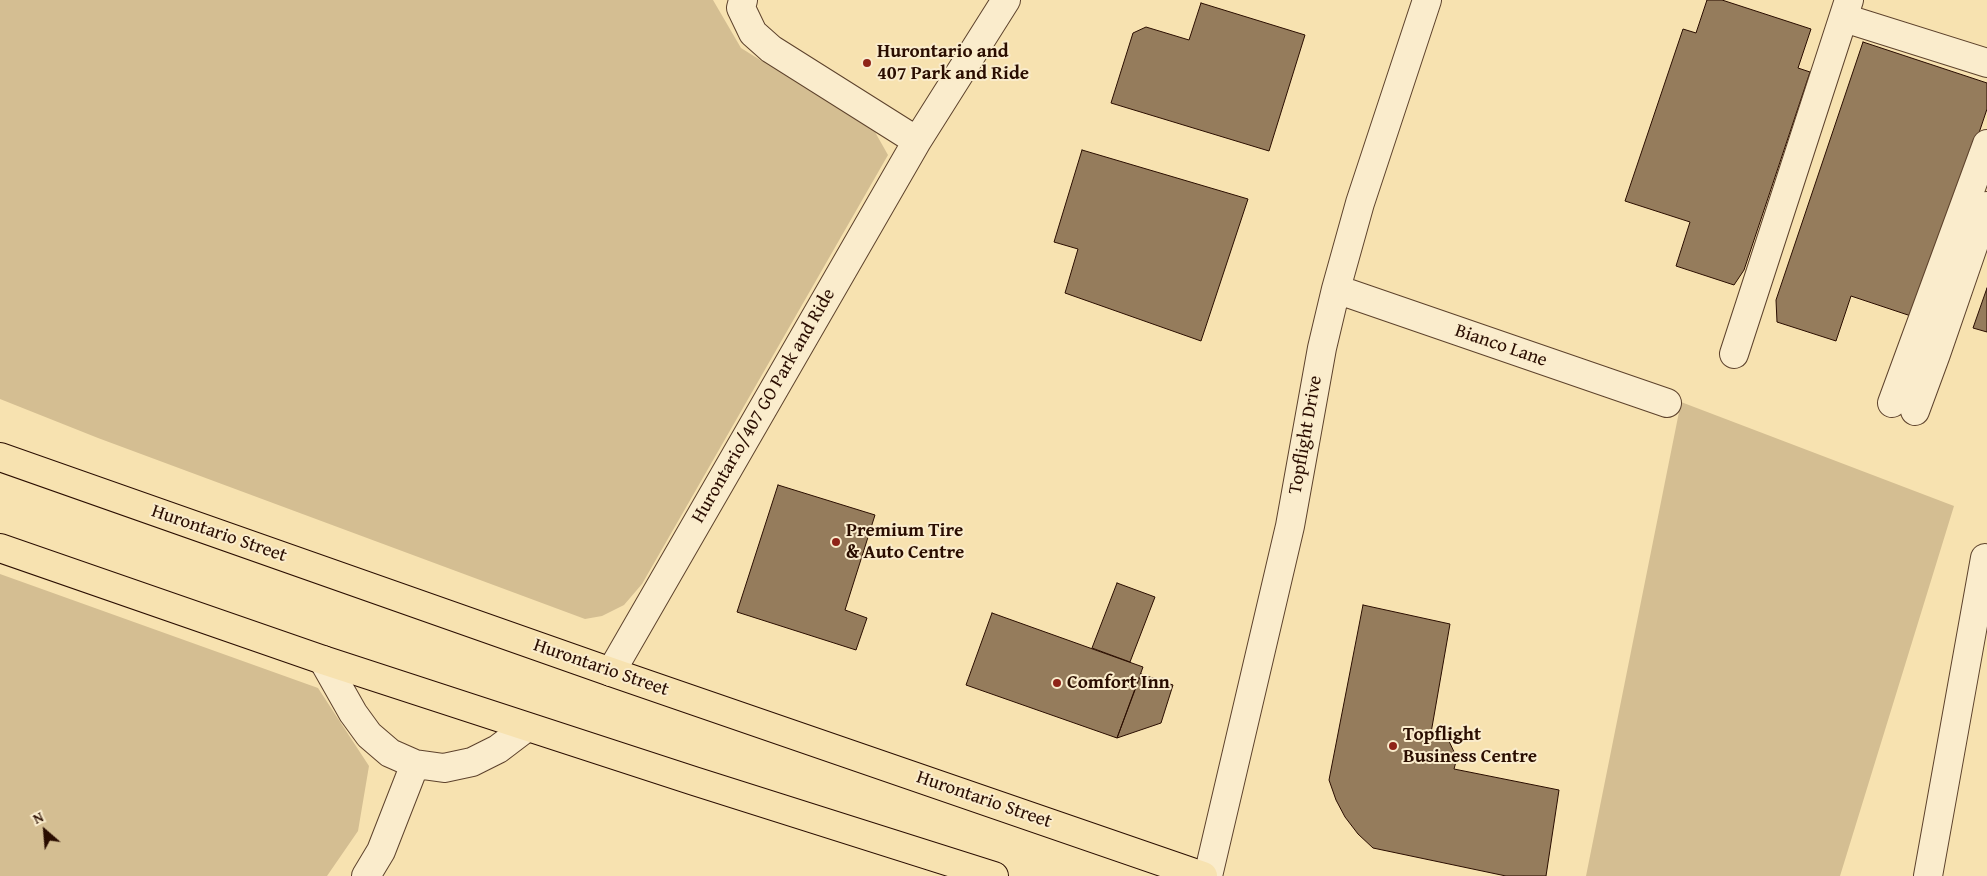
<!DOCTYPE html>
<html>
<head>
<meta charset="utf-8">
<style>
	body { margin:0 }
	#map { position:relative; width:1987px; height:876px; overflow:hidden; background:#f7e2b0; font-family:"Gentium Book Plus",serif }
	canvas { display:block }
	.north { position:absolute; left:20px; top:806px; width:50px; height:50px; -webkit-text-stroke:4px #faeccc; paint-order:stroke; rotate:333deg; font-size:14px; font-weight:700; line-height:20px; text-align:center; color:#2a0d00 }
	.north::after { content:''; display:block; margin:auto; width:18px; height:22px; background:#2a0d00; clip-path:polygon(50% 0,100% 100%,50% 72%,0 100%) }
</style>
</head>
<body>
<div id="map">
<canvas width="1987" height="876"></canvas>
<div class="north">N</div>
</div>
<script>
const context = document.querySelector('canvas').getContext('2d');
context.lineJoin = 'round';
function fillPath(path, color) { context.fillStyle = color; context.fill(path, 'evenodd'); }
const toPath = rows => new Path2D(rows.map(r => 'M' + r).join(''));
function stroke(path, color, width, dash) { context.strokeStyle = color; context.lineWidth = width; context.lineCap = dash ? 'butt' : 'round'; context.setLineDash(dash || []); context.stroke(path); }
function write(font, color, halo, rows, align = 'center') {
  context.font = font + ' "Gentium Book Plus",serif'; context.lineWidth = 4; context.setLineDash([]); context.textBaseline = 'middle'; context.strokeStyle = halo; context.fillStyle = color; for (const [text, x, y, turn = 0] of rows) {
    context.save(); context.translate(x, y); context.rotate((+turn || 0) * Math.PI / 180); context.textAlign = isNaN(turn) ? turn : align; if (halo) context.strokeText(text, 0, 0); context.fillText(text, 0, 0); context.restore();
  }
}
const green = toPath([
	[0,0,713,0,741,48,875,132,888,155,642,584,624,605,602,616,585,619,98,438,0,399],
	[1681,402,1954,506,1840,876,1586,876],
	[0,574,318,688,369,766,358,831,327,876,0,876]
]);
const building = toPath([
	[1707,0,1722,0,1811,29,1798,68,1810,72,1744,270,1734,285,1676,266,1690,222,1625,201,1683,29,1696,33,1707,0],
	[1201,3,1305,35,1269,151,1111,103,1133,33,1146,27,1189,40,1201,3],
	[1863,42,1987,83,1987,109,1917,318,1851,296,1836,341,1777,322,1776,300,1863,42],
	[1082,150,1248,199,1201,341,1065,293,1078,249,1054,242,1082,150],
	[1987,288,1987,332,1973,328,1987,288],
	[778,485,875,515,845,610,867,618,856,650,737,612,778,485],
	[1117,583,1155,597,1130,662,1092,648,1117,583],
	[1363,605,1450,624,1431,733,1446,735,1457,758,1454,769,1559,790,1546,876,1506,876,1373,848,1358,834,1345,817,1336,800,1329,780,1363,605],
	[992,613,1143,667,1117,738,966,685,992,613],
	[1141,674,1173,685,1161,723,1117,738,1141,674]
]);
const minor = toPath([
	[743,0,741,8,753,33,771,49,917,141],
	[1844,18,1987,63],
	[1336,289,1667,403],
	[1734,354,1849,0],
	[1892,403,1987,144],
	[1915,411,1936,354,1987,206],
	[323,660,353,713,369,735,390,753,415,764,444,768,472,762,498,749,527,727],
	[611,672,917,141,1006,0],
	[366,876,381,851,415,764],
	[1208,876,1290,526,1322,348,1336,289,1360,203,1427,0],
	[1928,876,1985,558]
]);
const major = toPath([
	[0,457,611,672,1203,876],
	[0,548,323,660,694,781,994,876]
]);
const markers = [
	[867,63,5,"#8f2418"],
	[836,542,5,"#8f2418"],
	[1057,683,5,"#8f2418"],
	[1393,746,5,"#8f2418"]
];
const poiNames = [
	["Hurontario and",877,52],
	["407 Park and Ride",877,74],
	["Premium Tire",846,531],
	["& Auto Centre",846,553],
	["Comfort Inn",1067,683],
	["Topflight",1403,735],
	["Business Centre",1403,757]
];
const streetNames = [
	["Bianco Lane",1501,346,19],
	["Hurontario/407 GO Park and Ride",764,406,-60],
	["Topflight Drive",1306,435,-80],
	["Hurontario Street",219,534,19],
	["Hurontario Street",601,668,19],
	["Hurontario Street",984,800,19]
];
fillPath(green, '#d4be92');
fillPath(building, '#957c5c');
stroke(building, '#2a0d00', 1);
stroke(minor, '#5d422c', 30);
stroke(major, '#2a0d00', 30);
stroke(minor, '#faeccc', 28);
stroke(major, '#f7e2b0', 28);
for (const [x, y, r, color] of markers) { const dot = new Path2D(); dot.arc(x, y, r, 0, 2 * Math.PI); context.fillStyle = color; context.fill(dot); stroke(dot, '#faeccc', 2); }
write('bold 19px', '#2a0d00', '#faeccc', poiNames, 'left');
write('19px', '#2a0d00', '#faeccc', streetNames);
</script>
</body>
</html>
